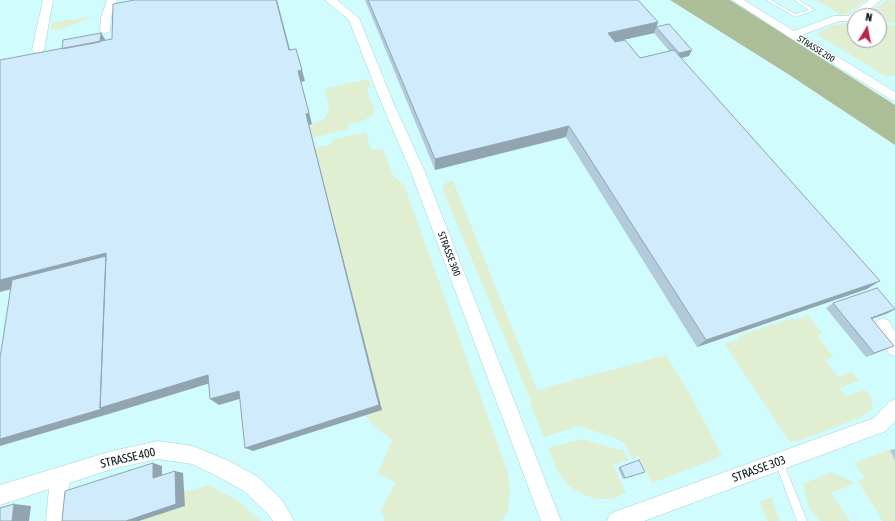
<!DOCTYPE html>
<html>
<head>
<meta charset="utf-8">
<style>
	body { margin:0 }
	#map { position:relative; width:895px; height:521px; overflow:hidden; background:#edfeff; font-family:"Asap Condensed",sans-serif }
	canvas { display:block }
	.north { position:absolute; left:847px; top:8px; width:40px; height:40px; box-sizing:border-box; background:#fff; border:1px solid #9aa0a1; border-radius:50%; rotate:10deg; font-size:11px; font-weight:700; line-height:16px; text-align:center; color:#031213 }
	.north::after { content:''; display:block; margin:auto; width:14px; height:18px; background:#b72647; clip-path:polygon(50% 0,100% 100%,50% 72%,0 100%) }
</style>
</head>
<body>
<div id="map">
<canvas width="895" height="521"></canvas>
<div class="north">N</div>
</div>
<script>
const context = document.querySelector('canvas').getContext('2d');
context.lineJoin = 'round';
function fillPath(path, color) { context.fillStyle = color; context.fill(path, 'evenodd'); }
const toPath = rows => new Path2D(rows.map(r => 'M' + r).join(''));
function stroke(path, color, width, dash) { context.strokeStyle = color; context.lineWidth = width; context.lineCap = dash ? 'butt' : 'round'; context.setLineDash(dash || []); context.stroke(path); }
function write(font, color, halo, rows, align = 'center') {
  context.font = font + ' "Asap Condensed",sans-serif'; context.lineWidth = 3; context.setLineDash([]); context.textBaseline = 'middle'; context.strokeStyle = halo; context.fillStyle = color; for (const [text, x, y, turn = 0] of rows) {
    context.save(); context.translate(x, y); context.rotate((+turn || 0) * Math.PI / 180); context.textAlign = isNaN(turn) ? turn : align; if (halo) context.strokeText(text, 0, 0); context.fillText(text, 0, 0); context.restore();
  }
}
const built = toPath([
	[0,0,895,0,895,521,0,521],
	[855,16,879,16,879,40,855,40]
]);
const green = toPath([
	[816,0,866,0,843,16],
	[887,0,895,1,895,23,879,21,879,16,865,16],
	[94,16,68,27,56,30,51,28,52,23],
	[855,22,855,40,879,40,879,24,895,26,895,76,885,76,816,34,834,25],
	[368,79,371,86,368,88,367,91,374,109,373,115,363,121,347,124,349,129,313,138,309,125,320,121,326,117,328,112,329,106,325,91,327,88],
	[366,132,371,150,383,149,393,176,404,185,508,473,510,494,507,513,501,521,385,521,381,510,396,482,378,474,392,440,370,422,365,415,382,410,315,148,332,144,332,140],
	[453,181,537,390,666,355,690,394,722,456,652,483,639,456,632,458,624,443,615,438,580,426,544,437,530,404,532,403,442,188,447,182],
	[808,315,822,333,817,335,833,357,825,360,838,377,852,372,859,381,839,388,846,396,865,390,871,397,873,409,859,418,798,441,789,441,725,344,740,339,738,336,793,318,795,320],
	[582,439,613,448,623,450,628,460,613,465,626,493,611,499,595,499,580,493,568,485,558,472,548,448],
	[890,449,895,461,895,521,882,521,874,506,858,482,831,493,850,521,820,521,808,506,803,484,831,472,855,483,865,478,854,463],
	[209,485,238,501,261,521,139,521,185,506,184,492],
	[772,497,779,521,767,521,760,501]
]);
const forest = toPath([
	[670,0,730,0,895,105,895,145,788,74]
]);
const service = toPath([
	[766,0,771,0,795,14,809,10,794,0,799,0,815,10,795,17,766,0],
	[779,458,782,459,807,521,797,521,775,462,776,459,779,458]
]);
const minor = toPath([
	[43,0,53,0,44,50,42,52,38,54,34,52,32,50,43,0],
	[107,0,117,0,111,17,110,31,105,34,100,31,101,17,107,0],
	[325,0,337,0,359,18,393,102,425,172,561,521,541,521,411,172,381,102,349,20,325,0],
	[732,0,744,0,794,31,834,16,848,16,869,0,881,0,861,16,855,16,854,21,839,21,802,35,895,92,895,102,789,37,732,0],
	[883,318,889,321,895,332,895,356,889,354,875,326,877,321,883,318],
	[895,399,895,421,886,431,644,521,607,521,610,514,617,511,874,418,889,402,895,399],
	[158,441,193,446,229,461,258,477,282,500,294,521,273,521,268,514,244,491,215,475,192,464,158,459,112,469,69,483,66,521,46,521,49,489,0,505,0,485,112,451,158,441]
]);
const wall = toPath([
	[365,0,638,0,658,22,656,27,689,56,681,58,867,289,697,347,566,137,435,170],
	[654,33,670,52,640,58,622,40],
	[833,303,895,309,888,313,872,319,886,349,866,357,826,308],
	[895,449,895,461,890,450],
	[620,467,645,472,623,479,618,468]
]);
const shadedWall = toPath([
	[276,0,277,0,293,61,289,50],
	[658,22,654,33,605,44,608,33],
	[101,33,105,39,104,54,67,61],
	[296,49,305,81,301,82,312,124,309,125,382,410,253,451,245,448,306,114,298,71],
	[692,50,689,56,676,59,679,53],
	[569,126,566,137,435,170,435,159],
	[106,253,208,375,217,381,112,413,0,446,0,439,108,264,0,292,0,280],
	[880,281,867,289,697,347,706,340],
	[895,309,888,313,863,322,871,318],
	[894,346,886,349,866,357,874,353],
	[239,391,246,397,219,405,210,399],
	[153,463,162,466,162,480,153,478],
	[175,471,183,473,185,506,139,521,126,521],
	[14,504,31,506,29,521,12,521]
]);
const building = toPath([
	[134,0,276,0,289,50,296,49,302,70,298,71,309,113,306,114,379,405,245,448,239,391,210,399,208,375,100,408,106,253,0,280,0,60,112,39,113,4,134,0],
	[368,0,638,0,658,22,608,33,615,42,625,40,640,58,674,50,880,281,706,340,569,126,435,159,368,0],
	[669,24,692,50,679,53,656,27,669,24],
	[101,33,100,42,62,49,63,40,101,33],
	[106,256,100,408,102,409,0,439,0,358,12,280,106,256],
	[877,288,895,309,871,318,894,346,874,353,833,303,877,288],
	[639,460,645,472,625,478,620,467,639,460],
	[153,463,153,478,175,471,176,504,126,521,62,521,65,491,153,463],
	[14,504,12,521,0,521,0,508,14,504]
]);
const farStreetnames = [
	["STRASSE 200",816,49,32]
];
const streetNames = [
	["STRASSE 300",449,254,69]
];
const nearStreetnames = [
	["STRASSE 400",128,458,-13],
	["STRASSE 303",759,469,-20]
];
fillPath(built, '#d0fcfe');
fillPath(green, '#e0eed2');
fillPath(forest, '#abbe98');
stroke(service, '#a5d2d3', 1);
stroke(minor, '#a5d2d3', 1);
fillPath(service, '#fff');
fillPath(minor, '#fff');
fillPath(wall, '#b2cad9');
fillPath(shadedWall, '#91a4b0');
fillPath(building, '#cfebfc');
stroke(building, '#91a4b0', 1);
write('9px', '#031213', '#fff', farStreetnames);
write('10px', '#031213', '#fff', streetNames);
write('12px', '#031213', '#fff', nearStreetnames);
</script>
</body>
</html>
